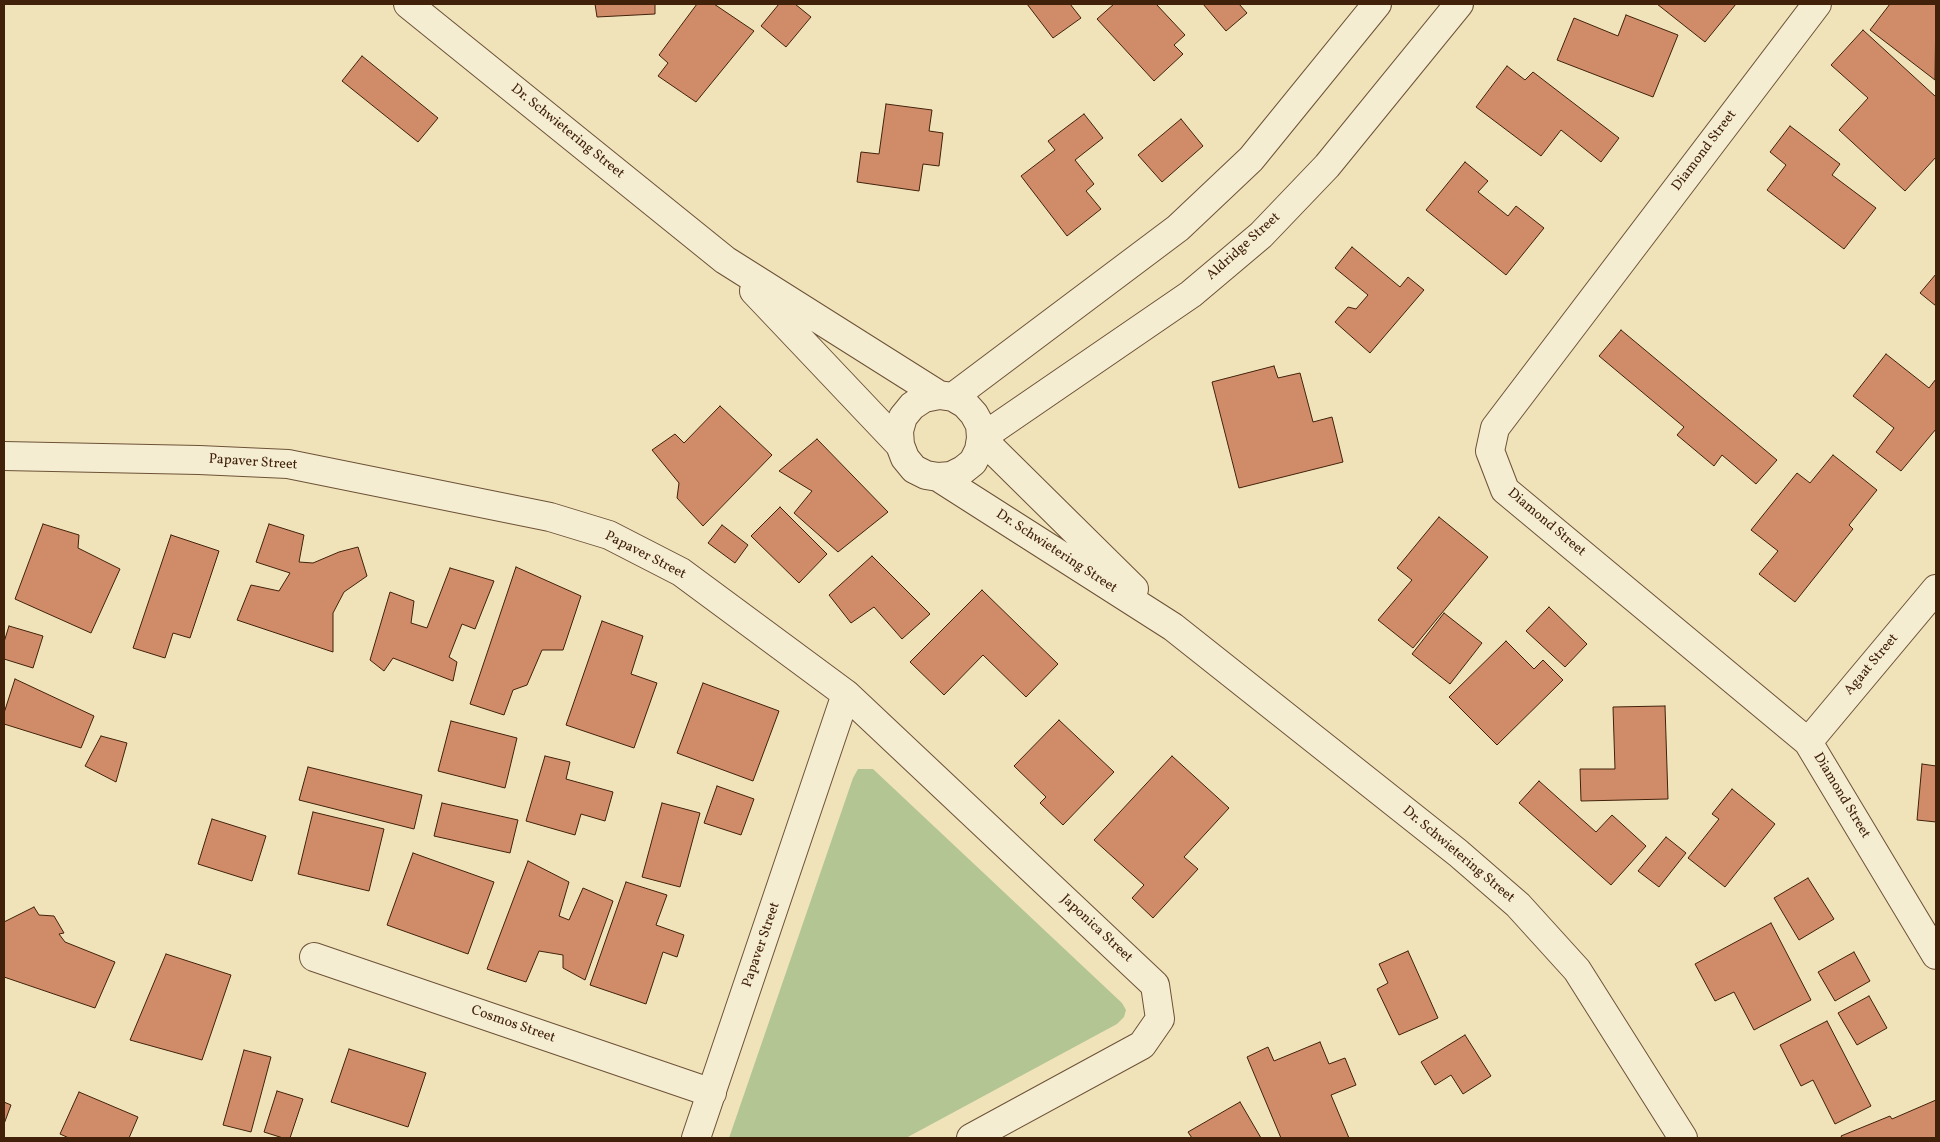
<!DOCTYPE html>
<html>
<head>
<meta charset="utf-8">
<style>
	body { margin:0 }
	#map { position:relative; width:1940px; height:1142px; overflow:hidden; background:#f0e3ba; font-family:Vollkorn,serif }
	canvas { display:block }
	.frame { position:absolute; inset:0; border:5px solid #41210a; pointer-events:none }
</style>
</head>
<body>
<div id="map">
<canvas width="1940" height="1142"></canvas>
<div class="frame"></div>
</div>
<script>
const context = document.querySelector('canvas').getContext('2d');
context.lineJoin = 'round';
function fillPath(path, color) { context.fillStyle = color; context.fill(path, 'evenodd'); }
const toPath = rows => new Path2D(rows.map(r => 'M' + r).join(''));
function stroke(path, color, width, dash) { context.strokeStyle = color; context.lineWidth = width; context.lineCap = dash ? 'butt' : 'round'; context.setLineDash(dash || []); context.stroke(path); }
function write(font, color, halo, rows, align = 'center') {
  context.font = font + ' Vollkorn,serif'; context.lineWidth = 4.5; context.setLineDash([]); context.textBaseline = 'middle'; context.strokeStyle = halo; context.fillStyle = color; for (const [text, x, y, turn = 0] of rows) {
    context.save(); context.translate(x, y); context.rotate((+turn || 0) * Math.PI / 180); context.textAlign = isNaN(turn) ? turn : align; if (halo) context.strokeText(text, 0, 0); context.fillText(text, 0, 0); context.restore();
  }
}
const green = toPath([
	[858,769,873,769,1122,1003,1126,1010,1124,1017,1117,1024,906,1138,729,1138,853,778]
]);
const building = toPath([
	[595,4,655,4,655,14,597,17,595,4],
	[697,4,714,4,754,31,696,102,658,76,668,63,659,55,697,4],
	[779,4,795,4,811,17,786,47,761,26,779,4],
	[1027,4,1070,4,1081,18,1053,38,1027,4],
	[1114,4,1156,4,1185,35,1174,45,1183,54,1154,81,1097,19,1114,4],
	[1203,4,1239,4,1247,13,1226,31,1203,4],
	[1657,4,1736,4,1705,42,1657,4],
	[1890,4,1936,4,1935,80,1870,30,1890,4],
	[1626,15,1678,35,1653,97,1557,60,1574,18,1618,36,1626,15],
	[1863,30,1936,97,1936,157,1905,191,1839,130,1868,98,1831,65,1863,30],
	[362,56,438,118,418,142,342,81,362,56],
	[1507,66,1525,80,1533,72,1619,138,1601,162,1561,130,1541,156,1476,107,1507,66],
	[886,104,932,110,929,131,943,133,939,166,923,164,919,191,857,182,861,152,879,154,886,104],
	[1084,114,1103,138,1075,160,1094,184,1086,191,1101,209,1067,236,1021,176,1055,150,1048,141,1084,114],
	[1181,119,1203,146,1162,182,1138,155,1181,119],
	[1790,126,1840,164,1832,175,1876,208,1844,249,1767,190,1786,165,1770,152,1790,126],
	[1465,162,1488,181,1478,192,1508,216,1516,206,1544,228,1506,275,1426,210,1465,162],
	[1352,247,1400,287,1408,277,1424,290,1370,353,1335,322,1348,307,1356,309,1368,295,1335,268,1352,247],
	[1936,274,1936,306,1920,293,1936,274],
	[1621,330,1777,460,1756,484,1722,455,1714,466,1677,435,1684,427,1599,356,1621,330],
	[1886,354,1929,388,1936,379,1936,429,1901,471,1876,452,1894,428,1853,396,1886,354],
	[1274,366,1278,378,1300,373,1313,422,1332,417,1343,462,1239,488,1212,382,1274,366],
	[720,406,772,455,703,526,677,498,679,483,652,450,675,434,684,443,720,406],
	[817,439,888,512,838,552,794,513,812,491,779,471,817,439],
	[1833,455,1877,490,1849,525,1853,529,1795,602,1759,574,1778,551,1751,530,1797,473,1810,483,1833,455],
	[780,507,827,554,799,583,751,536,780,507],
	[1439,517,1488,557,1413,648,1378,620,1412,580,1397,568,1439,517],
	[43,524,79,535,78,548,120,569,91,633,15,599,43,524],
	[269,524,304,535,299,562,313,563,339,552,358,547,367,576,344,592,333,613,333,652,237,620,251,585,279,591,290,573,256,562,269,524],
	[722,525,748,545,735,563,708,543,722,525],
	[171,535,219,551,190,638,173,633,165,658,133,648,171,535],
	[872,556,930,614,902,639,874,607,851,623,829,595,872,556],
	[516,567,581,596,563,650,542,650,527,685,513,690,504,715,470,704,516,567],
	[450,568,494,581,475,629,462,624,449,657,457,662,453,681,393,658,384,671,370,660,390,592,414,601,411,623,427,628,450,568],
	[982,590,1058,664,1026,697,983,655,944,695,910,662,982,590],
	[1549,607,1587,644,1565,667,1526,631,1549,607],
	[1444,613,1482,643,1450,684,1412,654,1444,613],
	[602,621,643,636,631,674,657,683,634,748,566,725,602,621],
	[9,626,43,636,33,668,4,659,4,642,9,626],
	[1506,641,1534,669,1543,660,1563,680,1497,745,1449,697,1506,641],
	[15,679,94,716,81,748,4,724,4,713,15,679],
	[703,683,779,711,753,781,677,753,703,683],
	[1665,706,1668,799,1581,801,1580,769,1615,769,1613,707,1665,706],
	[1059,720,1114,772,1063,825,1040,803,1046,797,1014,766,1059,720],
	[451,721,517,738,505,788,438,771,451,721],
	[101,736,127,743,116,782,85,766,101,736],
	[545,756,570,762,566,779,613,792,605,821,581,814,575,835,526,821,545,756],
	[1172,756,1229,808,1184,857,1198,869,1153,918,1132,898,1144,885,1094,840,1172,756],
	[1922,764,1936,766,1936,822,1917,820,1922,764],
	[308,767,422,795,414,829,299,800,308,767],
	[1539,781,1596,832,1612,815,1646,846,1611,885,1519,803,1539,781],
	[717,786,754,799,741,835,704,823,717,786],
	[1732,789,1775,824,1725,887,1688,858,1719,819,1712,814,1732,789],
	[442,803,518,820,510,853,434,836,442,803],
	[662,803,700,813,680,887,642,877,662,803],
	[313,812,384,829,369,891,298,874,313,812],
	[212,819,266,836,252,881,198,864,212,819],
	[1666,837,1686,853,1659,887,1638,871,1666,837],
	[413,853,494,882,468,954,387,925,413,853],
	[528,861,569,882,559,916,569,920,583,888,613,901,585,980,563,968,563,955,539,951,526,982,487,969,528,861],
	[1808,878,1834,919,1799,940,1774,898,1808,878],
	[626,882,667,895,656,925,684,935,677,957,663,952,646,1004,590,985,626,882],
	[34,907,39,915,54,916,64,933,59,934,65,942,115,962,95,1008,4,977,4,922,34,907],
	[1771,923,1811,1000,1754,1030,1734,992,1715,1001,1695,964,1771,923],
	[1408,951,1438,1018,1399,1035,1377,989,1388,983,1379,964,1408,951],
	[1854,952,1870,981,1835,1001,1818,972,1854,952],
	[166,954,231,975,202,1060,130,1040,166,954],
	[1869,996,1887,1028,1857,1045,1838,1013,1869,996],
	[1827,1021,1871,1106,1835,1124,1813,1080,1801,1086,1780,1045,1827,1021],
	[1465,1035,1491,1076,1463,1094,1451,1075,1435,1085,1421,1062,1465,1035],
	[1320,1042,1329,1064,1345,1058,1356,1085,1331,1095,1349,1138,1281,1138,1247,1057,1268,1047,1274,1061,1320,1042],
	[349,1049,426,1073,408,1127,331,1102,349,1049],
	[244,1050,271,1057,251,1132,223,1125,244,1050],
	[277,1091,303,1099,290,1138,283,1138,264,1132,277,1091],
	[79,1092,138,1117,129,1138,69,1138,60,1134,79,1092],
	[1936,1100,1936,1138,1842,1138,1841,1136,1890,1116,1892,1119,1936,1100],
	[4,1102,11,1105,4,1124,4,1102],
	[1240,1102,1261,1138,1192,1138,1188,1132,1240,1102]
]);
const minor = toPath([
	[408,4,725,260,939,395],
	[1817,4,1495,428,1490,451,1505,490,1808,742,1936,955],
	[754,291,900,445,905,458,914,469,926,475,938,477,951,476,963,470,973,462,979,450,981,438,980,425,974,414,965,404,953,397,939,395,924,398,912,406,903,417,899,431,900,445],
	[953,397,1178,228,1251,159,1377,4],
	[4,456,199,460,288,464,550,517,609,535,681,572,846,694,696,1138],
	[938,477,1173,627,1458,853,1518,905,1577,970,1683,1138],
	[1134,589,981,438,1191,294,1261,235,1327,166,1459,4],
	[846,694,1155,985,1160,1019,1142,1045,971,1138],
	[1808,742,1936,589],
	[314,957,712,1093]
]);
const streetNames = [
	["Dr. Schwietering Street",567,132,39],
	["Diamond Street",1705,151,-53],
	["Aldridge Street",1244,247,-42],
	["Papaver Street",253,463,4],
	["Diamond Street",1546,523,40],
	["Dr. Schwietering Street",1056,552,33],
	["Papaver Street",645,556,27],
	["Agaat Street",1872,665,-50],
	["Diamond Street",1841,796,59],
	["Dr. Schwietering Street",1458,855,40],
	["Japonica Street",1096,929,43],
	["Papaver Street",762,945,-71],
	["Cosmos Street",513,1025,19]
];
fillPath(green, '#b4c594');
fillPath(building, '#d08c69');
stroke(building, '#41210a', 1);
stroke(minor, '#6d5236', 30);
stroke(minor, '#f5edd2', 28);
write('14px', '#41210a', '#f5edd2', streetNames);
</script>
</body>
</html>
